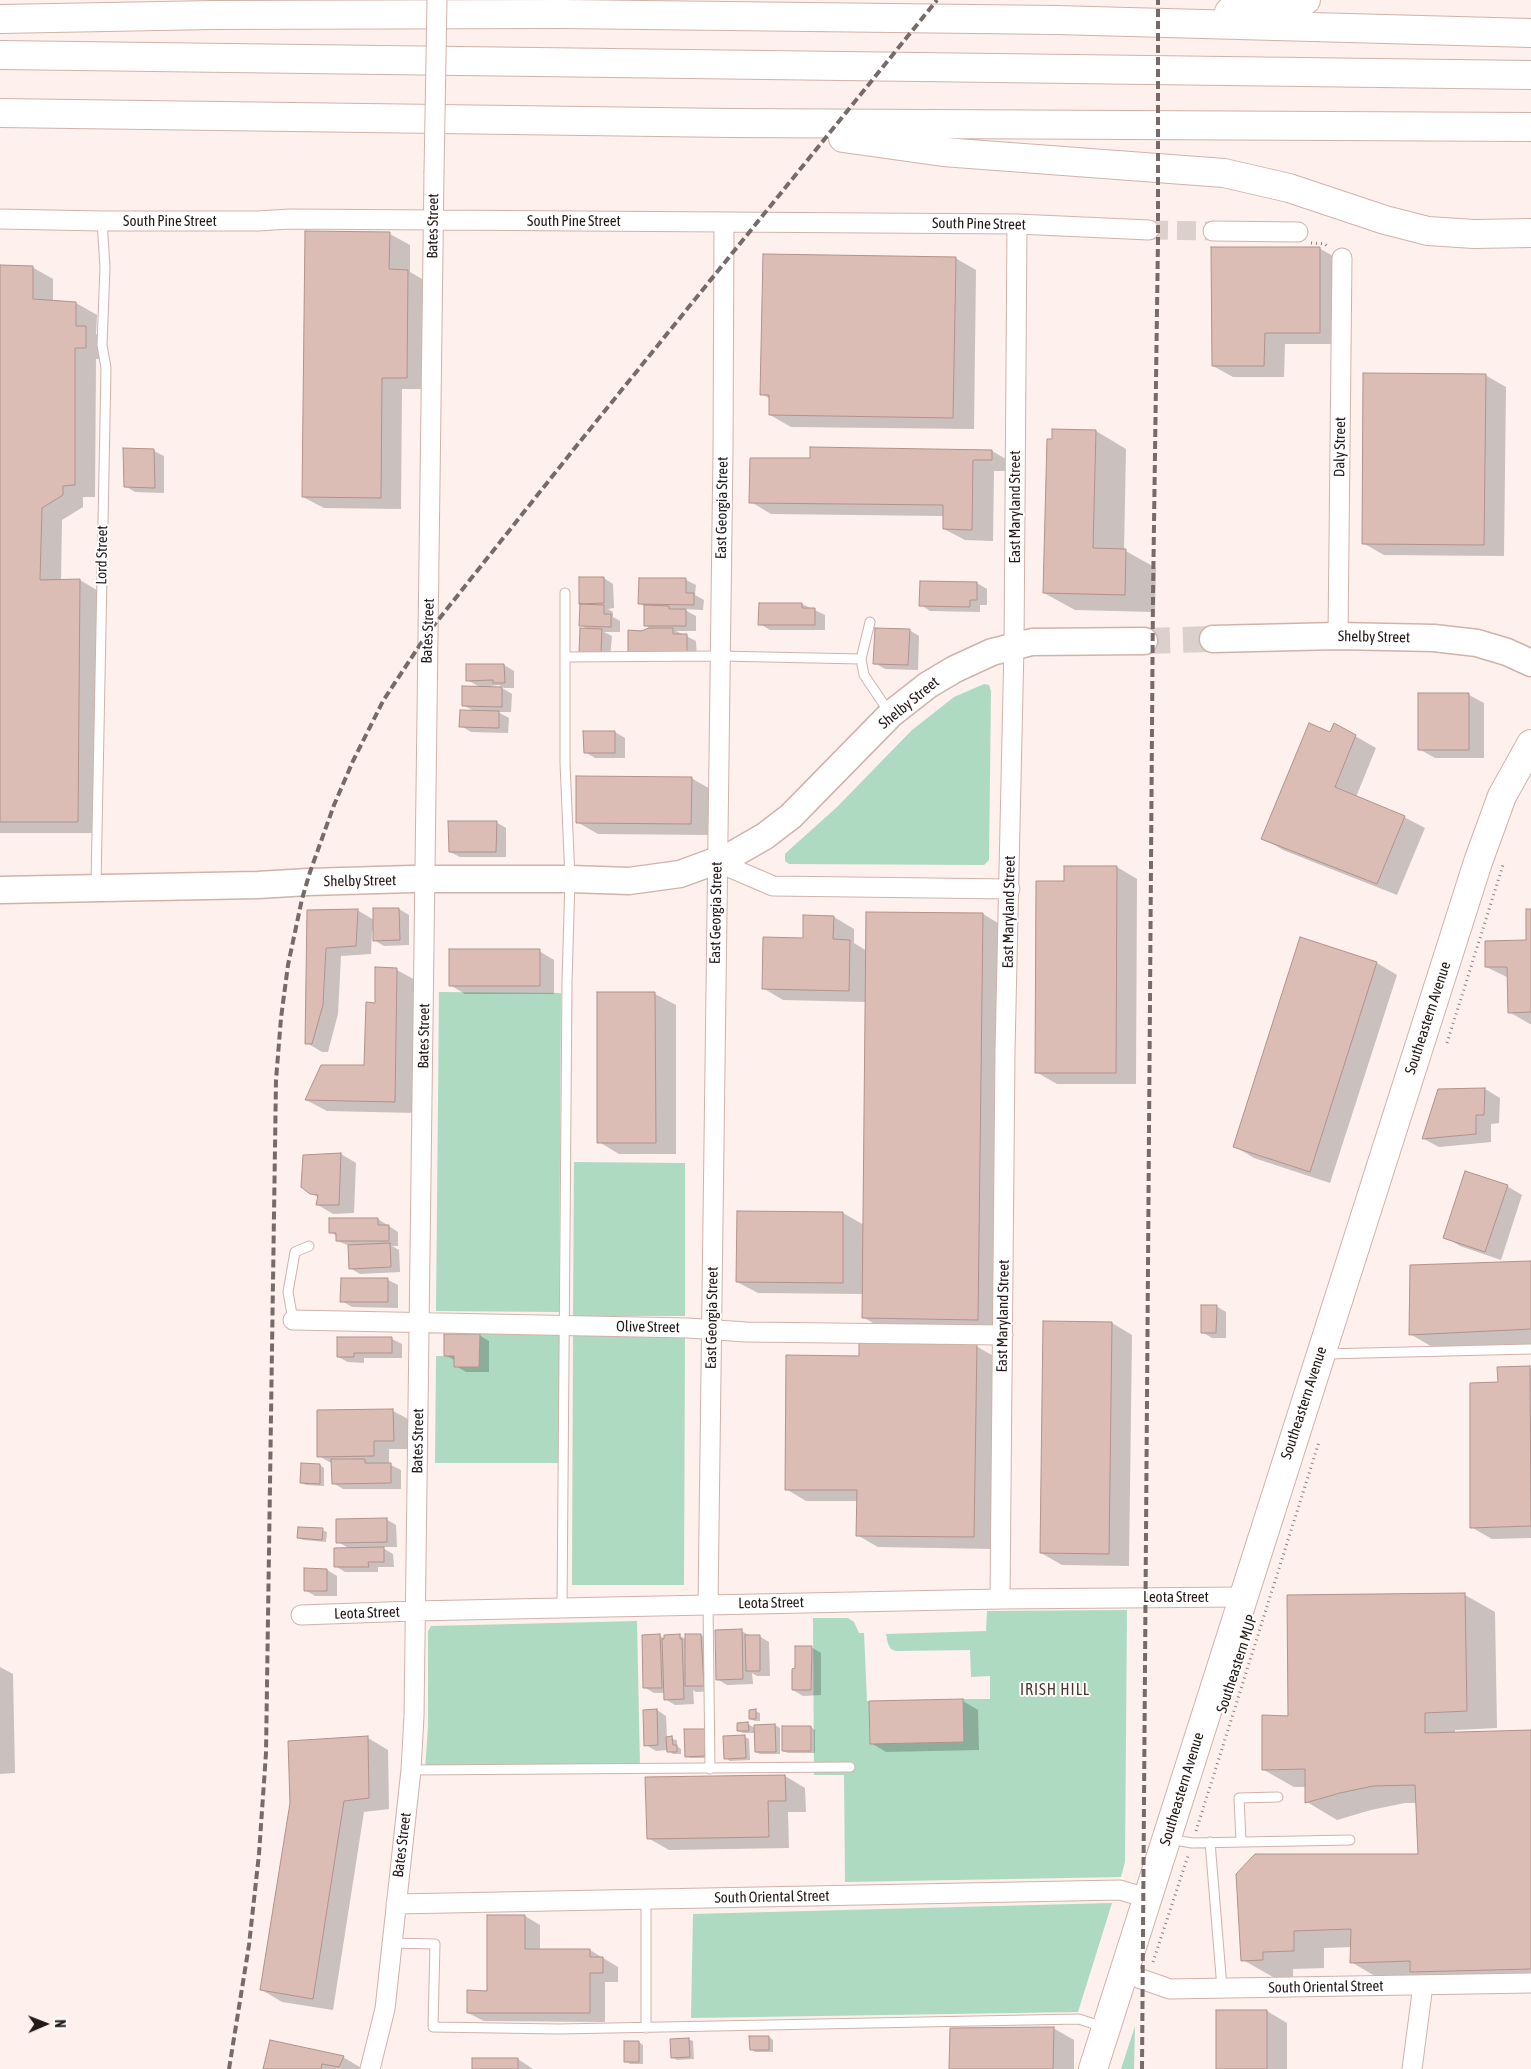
<!DOCTYPE html>
<html>
<head>
<meta charset="utf-8">
<style>
	body { margin:0 }
	#map { position:relative; width:1531px; height:2069px; overflow:hidden; background:#fdf0ed; font-family:"Asap Condensed",sans-serif }
	canvas { display:block }
	.north { position:absolute; left:20px; top:1999px; width:50px; height:50px; -webkit-text-stroke:4px #fff; paint-order:stroke; rotate:89deg; font-size:14px; font-weight:700; line-height:20px; text-align:center; color:#241917 }
	.north::after { content:''; display:block; margin:auto; width:18px; height:22px; background:#241917; clip-path:polygon(50% 0,100% 100%,50% 72%,0 100%) }
</style>
</head>
<body>
<div id="map">
<canvas width="1531" height="2069"></canvas>
<div class="north">N</div>
</div>
<script>
const context = document.querySelector('canvas').getContext('2d');
context.lineJoin = 'round';
function fillPath(path, color) { context.fillStyle = color; context.fill(path, 'evenodd'); }
const toPath = rows => new Path2D(rows.map(r => 'M' + r).join(''));
function stroke(path, color, width, dash) { context.strokeStyle = color; context.lineWidth = width; context.lineCap = dash ? 'butt' : 'round'; context.setLineDash(dash || []); context.stroke(path); }
function write(font, color, halo, rows, align = 'center') {
  context.font = font + ' "Asap Condensed",sans-serif'; context.lineWidth = 4; context.setLineDash([]); context.textBaseline = 'middle'; context.strokeStyle = halo; context.fillStyle = color; for (const [text, x, y, turn = 0] of rows) {
    context.save(); context.translate(x, y); context.rotate((+turn || 0) * Math.PI / 180); context.textAlign = isNaN(turn) ? turn : align; if (halo) context.strokeText(text, 0, 0); context.fillText(text, 0, 0); context.restore();
  }
}
const green = toPath([
	[984,684,989,685,991,691,989,860,984,865,789,864,785,861,785,854,788,851,837,807,912,730,954,697],
	[439,992,561,993,559,1312,436,1311],
	[574,1162,685,1163,685,1316,573,1316],
	[480,1334,560,1334,560,1463,435,1463,436,1356,454,1356,455,1367,479,1367],
	[573,1334,685,1334,684,1585,572,1585],
	[1127,1610,1125,1862,1121,1877,845,1882,844,1775,814,1775,813,1618,848,1618,854,1622,859,1633,864,1633,867,1701,869,1701,870,1744,964,1742,963,1699,990,1699,990,1676,971,1677,970,1650,896,1651,891,1649,888,1644,886,1634,986,1631,987,1611],
	[637,1621,640,1768,425,1770,428,1727,428,1631,431,1626],
	[1112,1903,1078,2012,691,2018,693,1914],
	[1135,2026,1134,2069,1121,2069]
]);
const shadow = toPath([
	[390,234,410,245,410,272,429,283,427,389,402,389,401,509,324,508,303,497],
	[1319,248,1340,260,1340,344,1285,344,1284,377,1233,377,1213,366],
	[955,258,976,270,974,429,791,427,770,415,770,399,762,394],
	[32,267,53,279,53,302,76,303,97,315,96,334,106,339,106,359,96,359,95,497,83,497,83,507,62,520,61,581,80,580,100,592,98,833,0,833,0,276],
	[1485,375,1506,387,1504,556,1384,555,1363,543],
	[1096,431,1126,449,1124,550,1156,568,1155,612,1075,610,1044,593,1054,441],
	[811,449,992,451,1013,463,1012,471,994,471,993,541,965,540,944,529,944,516,771,514,751,502,811,460],
	[154,451,164,456,164,493,135,492,125,486],
	[580,578,604,578,613,584,614,608,608,609,613,612,613,617,620,621,620,632,604,632,612,636,610,658,590,658,588,630,581,625],
	[686,580,696,585,695,595,704,600,703,610,683,609,696,616,696,631,676,631,696,641,697,657,629,631,653,630,645,625,645,606,639,603],
	[977,583,987,589,987,605,980,605,980,612,930,611,921,605],
	[802,604,825,615,825,630,770,630,760,624],
	[909,630,919,636,918,670,885,669,875,663],
	[504,665,514,671,514,688,504,688,499,685,491,686,491,688,503,688,502,688,512,694,511,712,498,712,509,718,508,733,471,732,461,726,474,711,463,705,480,687,467,680],
	[1469,695,1484,703,1484,758,1435,758,1419,749],
	[615,732,625,738,625,758,595,758,585,752],
	[1331,734,1355,736,1376,748,1356,797,1404,817,1425,828,1397,895,1283,850,1263,838],
	[691,778,712,790,712,835,598,834,577,822],
	[496,822,506,828,506,857,460,857,450,852],
	[1117,867,1137,879,1136,1084,1057,1084,1036,1072,1065,883],
	[374,909,399,909,409,915,409,945,384,946,374,940,374,931,372,931,371,954,341,956,338,1014,328,1052,322,1052,307,1043,308,912,357,910,374,920],
	[1531,911,1531,1024,1530,1024,1509,1012,1509,978,1486,967,1527,941],
	[983,914,1003,926,998,1331,883,1329,863,1317,863,1294,758,1293,737,1282,843,1213,864,1225,867,1002,783,1000,763,988,804,939,834,917,854,929,854,943,867,951],
	[1301,938,1377,963,1397,975,1330,1183,1254,1158,1234,1146],
	[539,951,554,960,554,994,465,994,450,985],
	[397,970,417,981,416,1113,327,1111,306,1100,365,1067,377,1004],
	[598,994,655,994,676,1005,676,1154,619,1154,599,1142],
	[1485,1089,1500,1098,1499,1123,1491,1124,1491,1142,1439,1147,1424,1139],
	[341,1154,356,1163,354,1213,333,1214,318,1205,319,1198,311,1193],
	[1507,1186,1522,1195,1501,1260,1460,1246,1445,1237],
	[378,1219,398,1232,398,1246,392,1246,399,1250,400,1272,360,1274,350,1268,350,1246,337,1241,337,1236,330,1232],
	[1531,1262,1531,1347,1441,1352,1410,1334],
	[388,1280,398,1285,398,1308,352,1307,342,1301],
	[1216,1306,1226,1312,1226,1338,1212,1338,1202,1332],
	[1112,1323,1132,1335,1129,1566,1062,1565,1041,1553],
	[479,1335,489,1341,489,1372,466,1372,456,1366,456,1361,445,1355],
	[392,1339,402,1344,402,1358,364,1358,364,1363,348,1362,338,1357],
	[976,1346,997,1358,995,1549,878,1547,857,1535,858,1501,806,1501,786,1489,860,1357],
	[1529,1368,1531,1368,1531,1538,1492,1539,1471,1527,1499,1384],
	[393,1411,408,1419,409,1449,389,1449,389,1464,401,1470,401,1489,343,1489,333,1483,333,1464,319,1456],
	[320,1465,324,1468,324,1486,306,1485,302,1483],
	[386,1519,396,1525,397,1547,381,1547,393,1554,394,1567,378,1567,378,1572,345,1572,335,1566,350,1549,338,1542],
	[322,1530,327,1532,326,1542,303,1540,298,1537],
	[305,1570,327,1570,337,1576,337,1596,315,1596,305,1590],
	[1465,1595,1495,1612,1497,1728,1455,1730,1455,1733,1531,1731,1531,1986,1382,1980,1351,1962,1352,1947,1324,1948,1324,1968,1293,1969,1293,1977,1273,1977,1243,1960,1419,1855,1417,1803,1405,1803,1371,1810,1337,1820,1307,1802,1306,1787,1294,1787,1264,1770,1289,1718],
	[741,1631,751,1636,759,1636,769,1642,770,1676,757,1676,752,1673,753,1684,727,1685,717,1679],
	[701,1635,711,1641,712,1645,714,1691,696,1692,693,1690,694,1704,675,1705,665,1699,665,1693,654,1693,644,1687,660,1636,666,1639,680,1636,686,1639],
	[811,1647,821,1653,821,1695,803,1696,793,1690,796,1670],
	[0,1667,13,1674,15,1773,0,1774],
	[963,1701,978,1710,979,1750,886,1752,871,1743],
	[657,1710,666,1716,667,1738,677,1740,677,1746,681,1749,681,1754,673,1754,668,1750,656,1751,646,1745],
	[755,1711,760,1713,760,1721,755,1721,750,1719],
	[748,1724,755,1728,775,1725,780,1728,780,1754,760,1754,756,1752,755,1733,743,1733,738,1731],
	[811,1727,815,1730,815,1753,788,1753,783,1751],
	[705,1730,709,1733,710,1758,690,1758,686,1756],
	[745,1737,749,1739,750,1760,730,1761,725,1758],
	[368,1738,388,1750,389,1809,364,1812,333,2010,282,2002,262,1990],
	[785,1776,805,1788,806,1812,788,1812,789,1848,669,1850,648,1838],
	[525,1916,540,1925,540,1950,590,1950,618,1967,618,1982,605,1982,605,2022,484,2021,468,2013,488,1992],
	[1267,2011,1287,2023,1287,2069,1217,2069],
	[1053,2028,1074,2040,1074,2069,951,2069],
	[769,2037,773,2040,773,2052,755,2052,751,2049],
	[688,2039,693,2041,694,2059,677,2060,672,2057],
	[639,2042,643,2045,643,2064,630,2064,625,2061],
	[343,2057,363,2069,264,2069],
	[518,2059,533,2069,474,2069]
]);
const building = toPath([
	[305,231,390,232,389,269,408,270,407,378,382,378,381,498,302,497,305,231],
	[1211,247,1320,247,1320,333,1265,333,1264,366,1212,366,1211,247],
	[763,254,956,257,953,418,769,415,769,395,760,395,763,254],
	[0,265,33,266,33,299,76,302,76,326,86,326,86,348,75,348,75,485,63,486,63,495,42,508,40,580,80,579,78,822,0,822,0,265],
	[1363,373,1486,374,1484,545,1362,544,1363,373],
	[1052,429,1096,430,1093,548,1126,549,1125,595,1043,593,1047,439,1052,439,1052,429],
	[810,447,992,450,992,460,973,460,972,530,943,529,943,505,749,503,750,458,810,458,810,447],
	[123,448,154,449,155,488,124,487,123,448],
	[579,577,604,577,604,603,579,604,579,577],
	[639,578,686,578,686,593,694,593,694,605,638,604,639,578],
	[920,581,977,582,977,600,970,600,970,607,919,606,920,581],
	[759,603,802,603,802,608,815,608,815,625,758,625,759,603],
	[580,604,604,605,604,614,611,614,611,627,579,626,580,604],
	[644,605,669,606,669,609,686,609,686,626,644,626,644,605],
	[580,628,602,629,601,653,579,653,580,628],
	[649,628,673,628,673,634,687,634,687,652,628,653,628,630,641,631,649,628],
	[875,628,910,629,908,665,873,664,875,628],
	[466,664,504,664,505,683,493,683,493,680,466,681,466,664],
	[462,686,502,687,502,707,462,706,462,686],
	[1418,693,1469,693,1469,750,1418,750,1418,693],
	[460,710,499,711,499,728,459,727,460,710],
	[1309,723,1330,732,1334,723,1356,735,1335,787,1405,816,1377,884,1261,839,1309,723],
	[583,731,615,731,615,753,584,753,583,731],
	[576,776,692,777,691,824,576,823,576,776],
	[448,821,497,821,496,852,449,852,448,821],
	[1064,866,1117,866,1116,1073,1035,1073,1036,881,1064,881,1064,866],
	[373,908,399,908,400,940,373,941,373,908],
	[358,909,356,946,326,948,323,1005,312,1044,305,1044,307,910,358,909],
	[1526,909,1531,909,1531,1012,1508,1013,1507,967,1485,967,1485,941,1526,940,1526,909],
	[866,912,983,913,978,1320,862,1318,866,912],
	[803,915,834,916,833,939,850,940,849,991,762,989,763,937,803,938,803,915],
	[1300,937,1377,962,1310,1172,1233,1147,1300,937],
	[449,949,540,949,540,986,449,986,449,949],
	[375,967,397,968,395,1102,305,1100,321,1065,364,1065,366,1002,375,1003,375,967],
	[597,992,655,992,656,1143,597,1143,597,992],
	[1485,1088,1484,1115,1476,1115,1476,1134,1422,1139,1438,1089,1485,1088],
	[341,1153,339,1205,316,1205,318,1195,310,1194,301,1187,303,1155,341,1153],
	[1465,1171,1508,1185,1485,1252,1443,1238,1465,1171],
	[737,1211,843,1212,843,1283,736,1282,737,1211],
	[329,1218,378,1218,378,1225,389,1225,389,1241,336,1241,336,1233,329,1233,329,1218],
	[390,1243,391,1267,349,1269,348,1245,390,1243],
	[1531,1261,1531,1329,1409,1335,1410,1265,1531,1261],
	[341,1278,388,1278,388,1302,340,1302,341,1278],
	[1201,1305,1217,1305,1216,1333,1201,1333,1201,1305],
	[1043,1321,1112,1322,1109,1554,1040,1553,1043,1321],
	[444,1334,480,1334,479,1367,454,1367,454,1356,444,1356,444,1334],
	[337,1337,392,1337,392,1353,354,1353,354,1357,337,1357,337,1337],
	[859,1343,977,1344,974,1537,856,1536,857,1490,785,1490,786,1355,859,1356,859,1343],
	[1530,1366,1531,1526,1470,1528,1470,1383,1498,1382,1497,1367,1530,1366],
	[393,1409,394,1441,374,1441,374,1456,317,1457,317,1410,393,1409],
	[331,1459,365,1459,365,1463,391,1463,391,1483,332,1484,331,1459],
	[301,1463,320,1464,320,1484,300,1483,301,1463],
	[387,1518,387,1542,336,1543,336,1519,387,1518],
	[298,1527,323,1528,322,1540,297,1538,298,1527],
	[384,1547,384,1562,368,1562,369,1567,334,1567,334,1548,384,1547],
	[304,1568,327,1569,327,1591,304,1591,304,1568],
	[1465,1593,1467,1711,1425,1713,1425,1733,1531,1730,1531,1969,1410,1972,1410,1961,1350,1963,1351,1929,1294,1931,1294,1951,1263,1952,1263,1960,1241,1961,1236,1874,1255,1854,1418,1854,1415,1785,1373,1786,1340,1793,1305,1803,1305,1769,1262,1770,1262,1715,1288,1716,1287,1595,1465,1593],
	[742,1629,743,1679,716,1680,715,1630,742,1629],
	[660,1634,662,1688,643,1688,642,1635,660,1634],
	[680,1634,680,1639,682,1639,684,1699,664,1700,662,1639,664,1639,664,1635,680,1634],
	[685,1634,701,1634,704,1686,685,1686,685,1634],
	[745,1635,760,1635,760,1671,746,1671,745,1635],
	[795,1646,812,1646,811,1690,792,1690,792,1669,795,1668,795,1646],
	[963,1699,964,1742,870,1744,869,1701,963,1699],
	[657,1709,658,1745,644,1746,643,1710,657,1709],
	[756,1709,756,1719,749,1719,749,1710,756,1709],
	[748,1722,749,1731,737,1731,737,1723,748,1722],
	[775,1724,776,1752,755,1752,754,1725,775,1724],
	[782,1726,811,1726,811,1751,782,1751,782,1726],
	[684,1729,705,1729,705,1756,685,1757,684,1729],
	[745,1735,746,1758,724,1759,723,1736,745,1735],
	[368,1736,369,1798,344,1801,313,1999,260,1990,290,1803,288,1741,368,1736],
	[672,1736,673,1745,677,1745,677,1752,667,1752,666,1737,672,1736],
	[785,1775,786,1801,768,1801,769,1837,647,1839,645,1777,785,1775],
	[487,1915,525,1915,525,1949,590,1949,590,1957,603,1957,603,1973,590,1973,590,2013,467,2013,467,1990,487,1991,487,1915],
	[1216,2010,1267,2010,1267,2069,1216,2069,1216,2010],
	[1054,2027,1053,2069,949,2069,950,2028,1054,2027],
	[749,2036,769,2036,769,2050,750,2050,749,2036],
	[689,2038,690,2057,671,2058,670,2039,689,2038],
	[270,2040,344,2056,339,2067,322,2064,321,2069,263,2069,270,2040],
	[624,2041,639,2041,639,2062,624,2062,624,2041],
	[472,2058,518,2058,518,2069,472,2069,472,2058]
]);
const minorTunnel = toPath([
	[1149,230,1213,231]
]);
const secondaryTunnel = toPath([
	[1144,641,1213,639]
]);
const path = toPath([
	[1311,243,1325,244,1328,247],
	[1447,1043,1503,865],
	[1196,1831,1319,1442],
	[1153,1962,1188,1856]
]);
const service = toPath([
	[870,622,861,659,864,675,889,712],
	[565,657,720,656,861,659],
	[96,885,106,368,102,345,105,267,102,221],
	[293,1320,288,1292,295,1252,309,1246],
	[1324,1354,1531,1349],
	[708,1605,710,1769],
	[562,1608,567,982,570,879,565,763,565,593],
	[411,1770,850,1767],
	[1169,1839,1192,1843,1350,1840],
	[1241,1841,1239,1798,1278,1797],
	[1210,1842,1222,1988],
	[392,1943,435,1944,433,2027,559,2029,1079,2019,1103,2027],
	[646,2028,646,1899]
]);
const minor = toPath([
	[0,219,102,221,258,221,290,219,1017,224,1149,230],
	[1213,231,1298,232],
	[1338,636,1342,258],
	[717,862,773,886,1010,889],
	[293,1320,688,1328,746,1332,1003,1335],
	[1000,1599,1005,1051,1014,646,1017,224],
	[708,1604,723,450,724,222],
	[301,1615,414,1611,1000,1599,1242,1597],
	[396,1904,1120,1890,1147,1898],
	[1124,1973,1170,1989,1531,1983],
	[370,2069,385,2009,411,1770,414,1716,434,173],
	[1412,2069,1423,1985]
]);
const secondary = toPath([
	[1213,639,1338,636,1434,638,1477,643,1507,652,1531,663],
	[0,890,258,885,308,882,412,879,570,879,629,881,680,874,732,855,765,836,791,816,891,714,928,685,955,669,992,652,1032,642,1144,641]
]);
const primary = toPath([
	[1093,2069,1478,862,1502,796,1531,744]
]);
const motorway = toPath([
	[1229,12,1306,0],
	[0,19,213,15,562,14,1056,20,1531,33],
	[0,55,1531,75],
	[0,113,730,123,1531,127],
	[843,138,943,152,1224,173,1289,188,1385,220,1428,231,1474,234,1531,233]
]);
const rail = toPath([
	[229,2069,249,1945,259,1854,266,1753,276,1080,281,1018,288,965,302,899,310,872,334,805,353,761,383,701,427,634,578,444,937,0],
	[1142,2069,1153,596,1158,239,1158,0]
]);
const minorBridge = toPath([
	[434,173,437,0]
]);
const streetNames = [
	["South Pine Street",170,221],
	["South Pine Street",574,221],
	["South Pine Street",979,224,1],
	["Bates Street",433,226,-89],
	["Daly Street",1340,447,-89],
	["East Maryland Street",1015,507,-90],
	["East Georgia Street",722,508,-89],
	["Lord Street",102,555,-89],
	["Bates Street",428,631,-88],
	["Shelby Street",1374,637,1],
	["Shelby Street",909,703,-39],
	["Shelby Street",360,881,-1],
	["East Maryland Street",1009,912,-89],
	["East Georgia Street",716,913,-89],
	["Southeastern Avenue",1428,1018,-72],
	["Bates Street",424,1036,-89],
	["East Maryland Street",1003,1316,-89],
	["East Georgia Street",712,1318,-89],
	["Olive Street",648,1327,1],
	["Southeastern Avenue",1304,1403,-72],
	["Bates Street",418,1441,-89],
	["Leota Street",1176,1597],
	["Leota Street",771,1603,-1],
	["Leota Street",367,1613,-2],
	["Southeastern MUP",1237,1664,-72],
	["Southeastern Avenue",1182,1789,-73],
	["Bates Street",402,1845,-83],
	["South Oriental Street",772,1897,-1],
	["South Oriental Street",1326,1987,-1]
];
const neighbourhoodNames = [
	["IRISH HILL",1055,1690]
];
fillPath(green, '#addac1');
fillPath(shadow, '#0003');
fillPath(building, '#dcbdb6');
stroke(building, '#b0928c', 1);
stroke(minorTunnel, '#dcd0cd', 19, [19, 9]);
stroke(secondaryTunnel, '#dcd0cd', 26, [26, 13]);
stroke(service, '#d1b2ab', 11);
stroke(minor, '#d1b2ab', 21);
stroke(secondary, '#d1b2ab', 29);
stroke(primary, '#d1b2ab', 30);
stroke(motorway, '#d1b2ab', 30);
stroke(path, '#8b7f7c', 3, [1, 4]);
stroke(service, '#fff', 9);
stroke(minor, '#fff', 19);
stroke(secondary, '#fff', 26);
stroke(primary, '#fff', 28);
stroke(motorway, '#fff', 28);
stroke(rail, '#766b68', 4, [8, 4]);
stroke(minorBridge, '#d1b2ab', 21, []);
stroke(minorBridge, '#fff', 19);
write('15px', '#241917', '#fff', streetNames);
context.letterSpacing = '1px';
write('16px', '#4c342e', '#fff', neighbourhoodNames);
context.letterSpacing = '0px';
</script>
</body>
</html>
